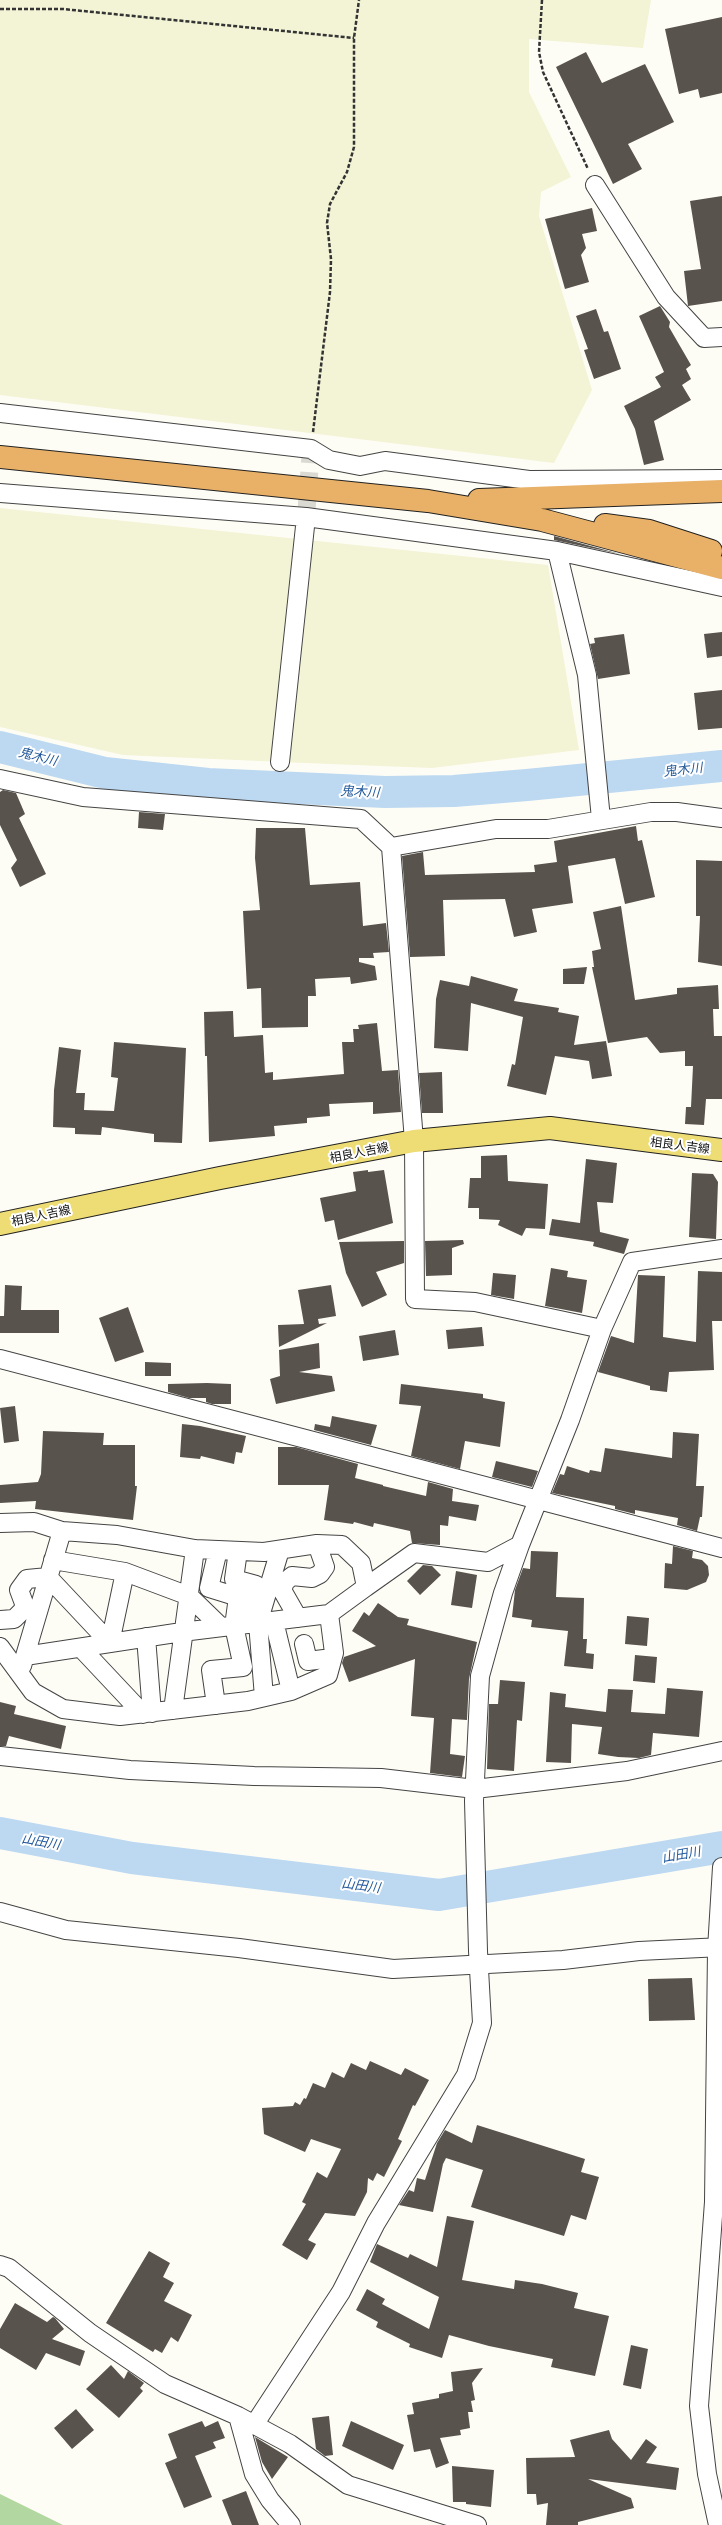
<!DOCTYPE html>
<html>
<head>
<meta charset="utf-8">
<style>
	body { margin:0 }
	canvas { display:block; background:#fefdf5 }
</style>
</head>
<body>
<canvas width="722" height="2525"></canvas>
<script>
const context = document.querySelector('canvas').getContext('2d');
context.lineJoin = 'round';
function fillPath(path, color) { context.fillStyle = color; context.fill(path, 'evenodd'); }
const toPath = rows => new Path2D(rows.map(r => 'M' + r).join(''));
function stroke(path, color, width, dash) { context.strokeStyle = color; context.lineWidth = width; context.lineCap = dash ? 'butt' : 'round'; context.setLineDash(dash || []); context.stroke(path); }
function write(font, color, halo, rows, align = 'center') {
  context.font = font + ' Georgia,"Noto Sans JP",serif'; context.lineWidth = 4; context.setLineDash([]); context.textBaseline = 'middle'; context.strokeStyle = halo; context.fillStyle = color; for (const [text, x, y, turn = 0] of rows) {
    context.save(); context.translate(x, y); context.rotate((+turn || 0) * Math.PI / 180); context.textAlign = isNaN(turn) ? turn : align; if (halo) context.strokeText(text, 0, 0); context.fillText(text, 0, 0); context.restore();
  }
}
const farmland = toPath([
	[0,0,651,0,643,48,529,39,529,92,571,177,541,192,539,216,592,390,554,463,0,395],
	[0,508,548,565,579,750,432,768,305,763,123,755,0,727]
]);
const forest = toPath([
	[0,2494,63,2525,0,2525]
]);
const river = toPath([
	[0,747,105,773,208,784,385,792,454,791,527,785,722,766],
	[0,1833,132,1858,439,1895,722,1847]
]);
const building = toPath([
	[722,17,722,93,700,98,698,89,679,94,665,29],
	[586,52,602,83,645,64,674,122,628,144,642,169,613,184,556,67],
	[722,196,722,301,688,306,684,271,701,269,690,201],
	[592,208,597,231,582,234,586,248,581,255,589,282,565,289,545,219],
	[660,306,670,322,669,327,691,365,686,369,691,379,682,385,691,400,654,421,664,460,644,465,635,429,624,406,661,387,655,377,664,372,639,316],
	[596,309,604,332,608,331,621,369,594,379,584,350,588,349,576,316],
	[554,536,620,554,554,540],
	[722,632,722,656,707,658,704,634],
	[624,634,630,674,598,679,590,644,595,643,594,638],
	[722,690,722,728,698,730,694,693],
	[3,790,16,793,25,814,19,818,46,874,20,887,11,868,17,860,0,825,0,792],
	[139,812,165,814,163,830,138,828],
	[636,826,638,841,642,840,655,897,625,904,615,858,568,866,573,903,532,909,537,932,514,937,505,899,443,900,445,956,410,957,402,856,423,852,425,875,535,872,534,865,557,862,554,841],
	[256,828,305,828,310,885,360,882,363,926,386,923,389,952,373,953,374,958,359,958,359,962,375,966,377,980,351,984,350,977,315,979,316,996,308,996,308,1027,262,1028,261,988,247,989,243,911,260,910,255,858],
	[696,860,722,861,722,966,698,962,700,916,696,916],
	[621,906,635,1000,677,994,677,988,718,985,719,1009,713,1009,714,1036,722,1036,722,1099,706,1099,704,1125,685,1124,686,1107,691,1107,693,1066,685,1066,685,1051,660,1053,647,1037,608,1043,592,967,594,967,592,951,601,949,593,912],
	[587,967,584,984,563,984,563,969],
	[471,976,518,989,514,1001,559,1008,558,1012,579,1016,574,1045,606,1041,612,1076,592,1079,589,1061,555,1056,546,1095,507,1086,512,1064,515,1065,523,1017,471,1003,468,1051,434,1048,436,999,440,980,469,986],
	[233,1011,234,1037,263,1035,265,1073,273,1072,273,1080,344,1074,342,1042,354,1042,353,1029,359,1029,358,1025,377,1023,382,1071,398,1070,401,1112,373,1114,373,1102,329,1104,330,1116,307,1118,307,1123,274,1126,275,1136,209,1142,207,1056,205,1056,204,1012],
	[114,1042,186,1048,182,1143,154,1142,154,1134,102,1127,101,1135,75,1134,75,1128,53,1127,54,1090,59,1047,81,1050,76,1093,85,1093,84,1110,114,1111,118,1078,111,1077],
	[442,1072,443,1113,422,1113,419,1073],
	[507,1155,508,1181,548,1184,545,1229,526,1228,522,1236,498,1225,500,1220,479,1219,479,1208,468,1208,470,1178,481,1178,481,1156],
	[586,1159,617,1163,613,1203,597,1202,600,1232,629,1239,624,1254,593,1246,594,1242,549,1235,552,1219,580,1223],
	[368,1170,368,1172,384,1170,393,1223,338,1240,334,1220,325,1222,320,1198,356,1191,353,1172],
	[692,1173,713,1174,718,1182,716,1239,689,1237],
	[463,1240,464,1244,452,1248,452,1275,426,1276,425,1241],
	[404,1241,404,1263,376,1272,387,1295,362,1307,346,1273,339,1242],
	[551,1268,568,1271,567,1277,587,1280,582,1313,545,1306],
	[698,1271,722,1272,722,1321,712,1321,714,1370,669,1372,667,1392,650,1390,650,1386,598,1372,611,1336,634,1343,638,1275,665,1276,663,1337,696,1342],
	[493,1273,516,1275,514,1299,491,1295],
	[5,1285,22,1286,21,1310,59,1310,59,1333,0,1333,0,1316,4,1316],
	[331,1285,336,1316,318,1319,319,1324,327,1323,279,1347,278,1325,304,1324,298,1290],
	[128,1307,144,1352,115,1362,99,1318],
	[482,1327,484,1346,448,1349,446,1330],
	[395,1330,399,1355,363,1361,359,1336],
	[319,1343,320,1368,299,1372,332,1376,335,1391,276,1404,270,1379,280,1376,279,1350],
	[145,1362,171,1363,171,1376,145,1376],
	[207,1383,231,1384,231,1404,212,1404,206,1402,206,1398,189,1398,168,1392,168,1384],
	[401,1384,483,1394,483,1398,505,1402,500,1447,465,1441,460,1469,411,1456,421,1406,399,1404],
	[15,1406,19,1441,4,1443,0,1408],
	[332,1416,377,1425,371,1445,314,1430,315,1424,330,1427],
	[182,1424,200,1426,246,1436,242,1453,236,1452,234,1464,201,1456,200,1459,180,1457],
	[43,1431,104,1433,103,1445,135,1445,135,1486,137,1486,133,1520,35,1509,36,1501,0,1503,0,1485,38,1482,41,1474],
	[673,1432,699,1434,696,1486,704,1486,702,1517,700,1517,697,1531,677,1525,678,1518,635,1510,635,1514,615,1509,615,1506,552,1493,560,1474,564,1475,567,1466,589,1473,590,1470,601,1472,605,1448,672,1458],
	[278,1447,296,1447,358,1464,355,1478,383,1485,383,1486,426,1496,428,1482,453,1489,452,1501,479,1505,476,1521,449,1516,448,1526,440,1525,440,1545,412,1543,410,1531,374,1523,373,1527,354,1522,353,1524,324,1520,329,1485,278,1485],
	[496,1461,538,1471,532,1487,492,1477],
	[673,1546,693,1551,692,1558,702,1560,708,1566,709,1575,706,1582,687,1590,664,1588,665,1563,672,1564],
	[531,1551,558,1552,556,1597,584,1598,583,1639,587,1639,586,1653,594,1654,593,1669,564,1666,568,1631,531,1627,532,1620,512,1617,515,1590,523,1568,530,1569],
	[423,1565,432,1566,441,1575,420,1595,407,1581],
	[456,1571,477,1575,472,1608,451,1605],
	[378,1603,398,1617,409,1619,407,1625,477,1642,469,1679,467,1720,452,1719,450,1754,465,1756,462,1777,430,1773,434,1718,411,1716,415,1659,349,1682,342,1663,344,1657,376,1646,352,1631,364,1612,369,1616],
	[627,1616,649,1618,647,1646,625,1644],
	[635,1655,657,1657,655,1683,633,1681],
	[500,1680,525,1682,522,1721,517,1720,514,1771,487,1769,489,1704,498,1704],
	[667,1688,703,1691,699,1737,653,1733,651,1755,639,1758,618,1757,598,1754,602,1727,572,1724,571,1763,546,1762,550,1692,566,1694,565,1707,606,1712,608,1689,633,1690,631,1712,665,1714],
	[0,1702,16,1706,14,1714,66,1726,61,1749,9,1736,6,1746,0,1746],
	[692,1978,695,2020,649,2021,648,1979],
	[370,2061,401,2075,405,2068,429,2080,415,2106,413,2105,398,2139,402,2141,384,2177,377,2173,373,2181,368,2178,367,2192,355,2216,325,2213,308,2240,316,2244,307,2260,282,2245,306,2204,302,2202,317,2172,327,2178,341,2149,311,2139,305,2152,264,2134,262,2108,293,2106,295,2102,300,2105,304,2098,306,2099,313,2083,325,2088,332,2072,344,2078,351,2063,366,2070],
	[477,2125,585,2159,581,2172,599,2177,586,2220,571,2215,564,2236,471,2207,483,2170,446,2158,443,2164,433,2212,399,2205,409,2190,414,2192,417,2178,425,2180,437,2143,445,2130,472,2143],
	[447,2216,474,2221,462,2280,514,2289,515,2280,542,2284,578,2293,574,2308,609,2316,595,2376,551,2367,553,2359,489,2346,449,2335,442,2358,409,2347,410,2344,376,2327,378,2322,356,2310,367,2289,385,2299,382,2304,429,2329,439,2297,370,2262,377,2244,408,2258,410,2254,437,2267],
	[149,2251,170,2263,163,2277,174,2283,164,2301,192,2315,178,2342,171,2337,162,2353,155,2349,153,2352,106,2323],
	[15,2303,47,2322,53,2317,55,2318,64,2329,52,2339,85,2351,80,2366,46,2353,36,2370,0,2348,0,2329],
	[631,2345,648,2349,641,2389,623,2385],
	[111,2365,124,2379,128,2371,144,2383,140,2388,143,2391,119,2418,86,2389],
	[483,2368,472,2383,475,2400,471,2401,473,2412,468,2412,470,2428,460,2430,461,2435,440,2438,449,2463,436,2468,430,2449,414,2452,407,2415,414,2414,412,2403,439,2398,439,2394,453,2391,451,2372],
	[76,2409,94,2430,72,2449,54,2428],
	[329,2416,333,2455,325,2456,316,2449,312,2418],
	[202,2421,205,2427,218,2421,225,2438,213,2442,216,2448,195,2456,212,2497,184,2508,165,2463,177,2458,168,2434],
	[351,2421,404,2445,393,2470,342,2446],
	[609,2430,612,2439,631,2460,646,2439,657,2447,646,2463,679,2468,676,2490,588,2479,631,2498,634,2508,578,2522,578,2525,546,2525,548,2503,537,2505,536,2494,527,2494,526,2458,575,2457,570,2440],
	[255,2437,288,2457,272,2479,262,2462],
	[452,2466,494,2470,491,2507,466,2504,466,2502,453,2502],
	[246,2491,259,2525,232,2525,222,2500]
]);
const minorTunnel = toPath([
	[306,517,311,449]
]);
const path = toPath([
	[542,0,539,52,543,72,588,169],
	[0,9,63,9,354,38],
	[313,432,330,292,331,259,327,223,330,204,347,172,354,147,354,38,359,0]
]);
const minor = toPath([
	[595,185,666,297,704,338,722,337],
	[0,413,311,449,329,460,360,466,385,461,529,480,722,479],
	[0,493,306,517,557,551,722,587],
	[557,551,587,675,601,819],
	[280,762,306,517],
	[0,779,83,797,361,819,391,847,414,1141,415,1299,475,1302,602,1329],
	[391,847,496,829,548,829,651,812,677,812,722,818],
	[0,1359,722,1548],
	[0,1523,34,1522,62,1531,117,1535,195,1549,264,1552,317,1544,342,1545,361,1563,366,1587,329,1614,334,1653,328,1675,291,1691,248,1701,120,1716,63,1709,33,1692,0,1647],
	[238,1551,234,1579,256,1585,247,1623],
	[53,1560,125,1572,189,1596,221,1627],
	[366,1587,414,1553,488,1562,520,1545],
	[298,1618,282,1590,285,1582,292,1576,312,1578,320,1574,325,1567,317,1544],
	[0,1620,14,1619,22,1611,25,1606,19,1590,27,1579,48,1577,110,1643],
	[274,1621,291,1691],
	[146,1637,152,1713],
	[110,1643,125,1572],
	[304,1644,308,1661,332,1658],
	[81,1648,143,1714],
	[25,1656,182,1632,329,1614],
	[22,1666,62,1531],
	[264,1697,258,1623,280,1550],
	[216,1705,211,1670,243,1667,234,1626,238,1597,209,1588,218,1550],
	[173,1710,195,1549],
	[0,1756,130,1770,254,1776,381,1778,475,1789,627,1771,722,1751],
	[0,1912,66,1930,239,1948,393,1969,563,1960,639,1951,722,1947],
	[0,2265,9,2268,90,2333,165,2384,238,2416,290,2444,348,2485,477,2525],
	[238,2416,254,2474,270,2500,291,2525],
	[254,2425,341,2292,376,2223,466,2075,482,2023,478,1951,474,1801,480,1676,503,1593,520,1545,570,1420,602,1329,632,1262,722,1249],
	[718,2525,707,2474,699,2406,714,2202,717,1949,722,1867]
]);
const major = toPath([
	[0,1224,220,1178,414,1141,550,1128,722,1150]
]);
const highway = toPath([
	[0,457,428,501,542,520,722,568],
	[479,500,722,491],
	[605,525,649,531,711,551]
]);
const streetNames = [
	["相良人吉線",680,1145,7],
	["相良人吉線",359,1152,-11],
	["相良人吉線",41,1215,-12]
];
const waterNames = [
	["鬼木川",38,756,14],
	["鬼木川",683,769,-6],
	["鬼木川",360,791,3],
	["山田川",41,1841,10],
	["山田川",681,1854,-10],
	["山田川",361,1885,7]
];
fillPath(farmland, '#f3f3d6');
fillPath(forest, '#b3d7a0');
stroke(river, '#bdd9f2', 32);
fillPath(building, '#59534e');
stroke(minorTunnel, '#dadad3', 18, [18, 9]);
stroke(minor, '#444', 20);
stroke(major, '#222', 24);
stroke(highway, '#222', 24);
stroke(path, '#333', 2.5, [4, 2]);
stroke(minor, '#fff', 18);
stroke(major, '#eedd75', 22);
stroke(highway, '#e9b168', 22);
write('12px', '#111', '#fff', streetNames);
write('italic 13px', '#22599b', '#fff', waterNames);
</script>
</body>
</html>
